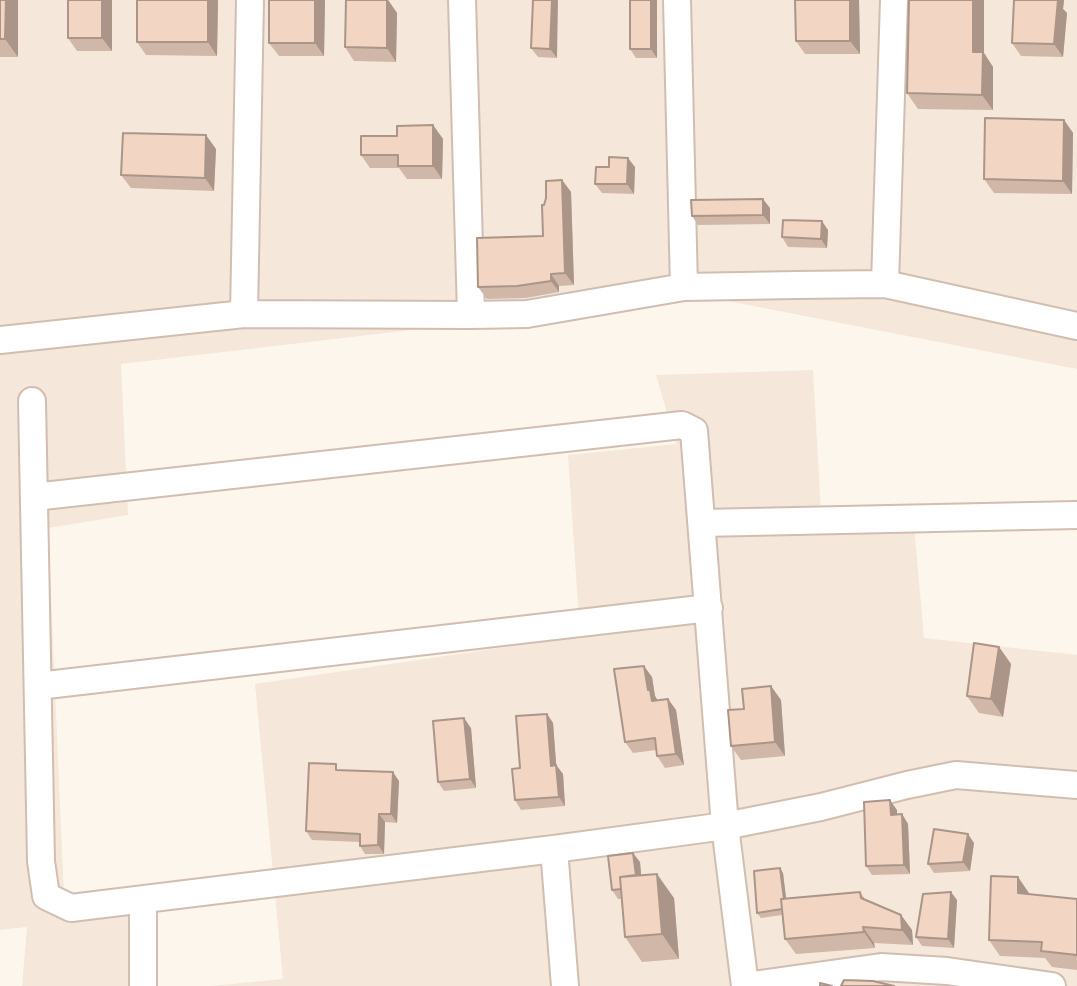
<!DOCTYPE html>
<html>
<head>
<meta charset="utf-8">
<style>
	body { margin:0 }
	canvas { display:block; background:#fdf6ec }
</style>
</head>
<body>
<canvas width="1077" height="986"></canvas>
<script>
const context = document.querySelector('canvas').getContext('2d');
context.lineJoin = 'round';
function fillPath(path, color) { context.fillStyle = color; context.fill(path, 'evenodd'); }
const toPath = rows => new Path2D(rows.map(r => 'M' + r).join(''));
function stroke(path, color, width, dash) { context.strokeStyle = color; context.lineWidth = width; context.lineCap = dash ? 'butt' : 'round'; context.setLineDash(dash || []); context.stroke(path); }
const residential = toPath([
	[0,0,1077,0,1077,369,702,296,121,364,128,515,48,528,64,897,157,891,156,986,22,986,27,927,0,930],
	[813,370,821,513,913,513,924,638,1077,655,1077,986,211,986,283,979,255,684,580,636,568,455,676,444,656,375]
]);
const minor = toPath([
	[462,0,471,315],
	[677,0,684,287],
	[885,284,894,0],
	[244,314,250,0],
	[0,340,244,314,471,315,527,314,684,287,796,285,885,284,1077,326],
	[32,401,41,861,46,896,71,908,554,849,725,826,821,807,907,785,956,775,1077,785],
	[34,497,682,425,694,431,725,826,745,986],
	[702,523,1077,515],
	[38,686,709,608],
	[554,849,565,986],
	[143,900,143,986],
	[745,986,881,967,947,971,1052,986]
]);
const wall = toPath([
	[0,0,18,57,0,57],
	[68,0,112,0,112,51,77,51,68,38],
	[218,0,217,56,146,55,137,42],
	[325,0,324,56,279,56,269,43],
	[388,0,397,13,396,62,354,61,345,47],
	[533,0,557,58,538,57,531,48],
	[630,0,657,58,636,58,630,49],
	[859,0,860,54,805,54,796,41],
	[909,0,984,0,984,53,993,67,993,110,918,109,907,93],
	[1064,0,1063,9,1067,13,1063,57,1021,56,1012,43],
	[1064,120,1073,133,1072,194,994,193,984,179],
	[433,125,443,139,442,179,407,179,399,168,370,168,361,155,397,136],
	[216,149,214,191,131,188,121,175],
	[635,167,634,194,602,193,595,184],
	[562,180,571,192,574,285,559,286,559,292,526,298,487,299,478,287,543,236],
	[770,208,770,224,698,225,692,216],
	[828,230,827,248,788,247,782,237],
	[999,647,1011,664,1003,717,979,713,967,696],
	[652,677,655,696,658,701,668,699,676,710,684,765,665,768,657,756,656,750,633,753,625,742],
	[781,700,785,756,741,760,731,746,744,709],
	[547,714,553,723,556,765,563,774,565,806,521,810,515,800,520,768],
	[471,728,476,788,444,791,438,782],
	[341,771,399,781,397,823,385,822,384,854,365,854,360,846,360,842,312,840,306,831],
	[897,810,897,815,902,814,908,824,910,874,872,875,866,866],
	[974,843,970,871,934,873,928,864],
	[640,862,641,875,674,898,679,959,642,962,625,937,621,899,618,899,612,890],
	[783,873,786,899,860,892,865,899,901,915,912,930,913,945,874,943,875,948,796,954,785,939,782,915,761,918,757,913],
	[1018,877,1029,895,1077,899,1077,970,1052,967,1045,958,1000,956,989,940],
	[957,900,954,948,922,946,916,937]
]);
const shadedWall = toPath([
	[6,0,18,0,18,57,5,39],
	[102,0,112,0,112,51,102,38],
	[208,0,218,0,217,56,208,42],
	[315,0,325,0,324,56,315,43],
	[379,0,388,0,397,13,396,62,387,48],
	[552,0,558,0,557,58,550,49],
	[651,0,657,0,657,58,651,49],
	[850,0,859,0,860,54,850,41],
	[973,0,984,0,984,53,993,67,993,110,982,95,973,52],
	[1055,0,1064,0,1063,9,1067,13,1063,57,1054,44],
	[1064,120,1073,133,1072,194,1063,181],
	[433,125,443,139,442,179,433,166],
	[206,135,216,149,214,191,205,178],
	[628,158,635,167,634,194,627,184],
	[562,180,571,192,574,285,565,273],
	[763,199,770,208,770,224,763,215],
	[822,221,828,230,827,248,821,239],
	[551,274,559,286,559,292,551,281],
	[999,647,1011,664,1003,717,991,699],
	[644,666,652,677,655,696,658,701,652,701,648,690],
	[771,686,781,700,785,756,775,742],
	[668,699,676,710,684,765,676,754],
	[547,714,553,723,557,775,551,766],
	[464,718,471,728,476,788,470,779],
	[556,765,563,774,565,806,559,797],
	[393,772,399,781,397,823,391,814],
	[890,800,897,810,897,824,891,815],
	[379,814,385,822,384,854,378,845],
	[902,814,908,824,910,874,904,865],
	[968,834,974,843,970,871,963,862],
	[633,853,640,862,643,896,637,887],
	[780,868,783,873,788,914,785,909],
	[657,874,674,898,679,959,662,934],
	[1018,877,1029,893,1029,909,1018,893],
	[951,892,957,900,954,948,948,939],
	[901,915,912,930,913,945,902,930],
	[863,927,874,943,875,948,864,932]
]);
const building = toPath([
	[0,0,6,0,5,39,0,39,0,0],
	[68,0,102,0,102,38,68,38,68,0],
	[137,0,208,0,208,42,137,42,137,0],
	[269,0,315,0,315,43,269,43,269,0],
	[346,0,387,0,387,48,345,47,346,0],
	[533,0,552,0,550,49,531,48,533,0],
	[630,0,651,0,651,49,630,49,630,0],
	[795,0,850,0,850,41,796,41,795,0],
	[909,0,973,0,973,52,983,52,982,95,907,93,909,0],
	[1014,0,1058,0,1054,44,1012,43,1014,0],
	[985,118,1064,120,1063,181,984,179,985,118],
	[433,125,433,166,398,166,398,155,361,155,361,136,397,136,397,126,433,125],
	[123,133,206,135,205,178,121,175,123,133],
	[609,157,628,158,627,184,595,184,596,167,609,167,609,157],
	[562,180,565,273,551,274,551,281,517,286,478,287,477,238,543,236,542,205,544,205,546,198,546,181,562,180],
	[763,199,763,215,692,216,691,200,763,199],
	[783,220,822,221,821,239,782,237,783,220],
	[974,643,999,647,991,699,967,696,974,643],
	[644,666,648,690,650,690,652,701,668,699,676,754,657,756,655,738,625,742,614,669,644,666],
	[771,686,775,742,731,746,728,710,744,709,742,689,771,686],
	[547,714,551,766,556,765,559,797,515,800,512,769,520,768,516,716,547,714],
	[464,718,470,779,438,782,433,721,464,718],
	[309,763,336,764,336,770,393,772,391,814,379,814,378,845,360,846,360,834,306,831,309,763],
	[890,800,891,815,902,814,904,865,866,866,864,802,890,800],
	[934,829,968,834,963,862,928,864,934,829],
	[633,853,636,875,620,877,621,889,612,890,608,856,633,853],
	[780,868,784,899,781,899,782,909,757,913,754,871,780,868],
	[657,874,662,934,625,937,620,877,657,874],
	[991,876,1018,877,1018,893,1077,899,1077,955,1041,951,1042,942,989,940,991,876],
	[860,892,861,898,901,915,902,930,863,927,864,932,785,939,781,899,860,892],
	[951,892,948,939,916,937,923,894,951,892],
	[844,980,873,981,894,986,841,986,844,980],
	[820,983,832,986,820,986,820,983]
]);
fillPath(residential, '#f5e8da');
stroke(minor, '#d1beb0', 30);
stroke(minor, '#fff', 26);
fillPath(wall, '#d1b7a8');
fillPath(shadedWall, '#aa9588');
fillPath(building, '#f3d5c3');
stroke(building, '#aa9588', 2);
</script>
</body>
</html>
